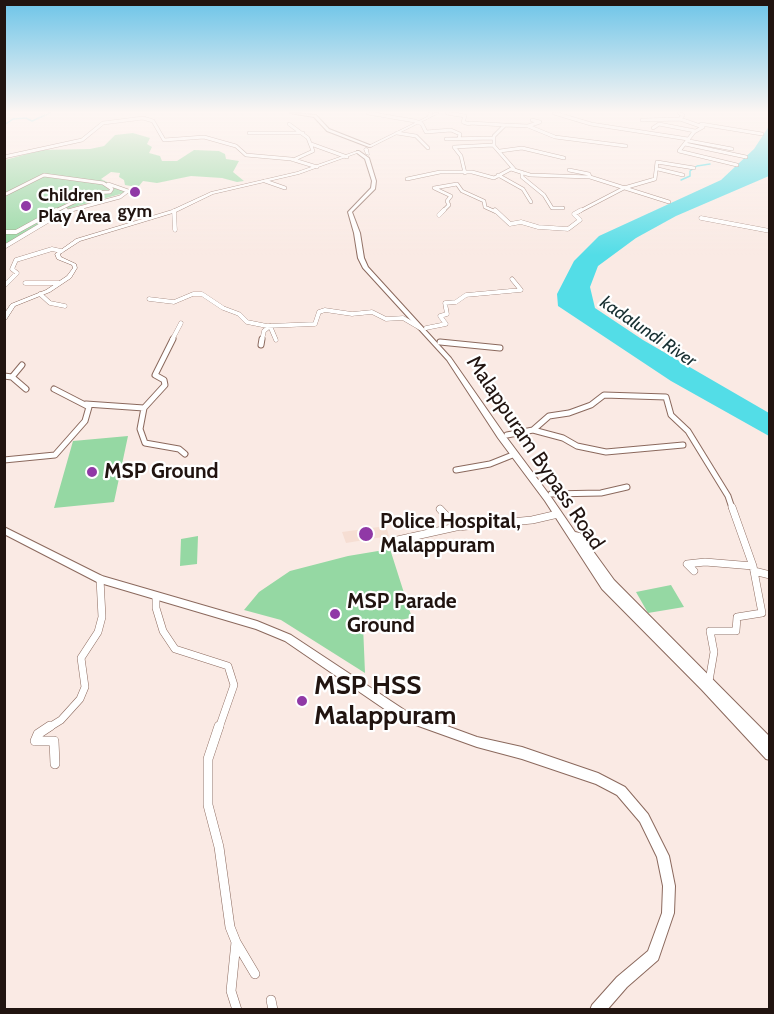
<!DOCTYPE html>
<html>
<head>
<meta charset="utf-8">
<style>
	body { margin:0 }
	#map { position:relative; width:774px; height:1014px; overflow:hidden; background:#faeae4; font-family:Cabin,sans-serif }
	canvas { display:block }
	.frame { position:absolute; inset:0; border:6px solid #211410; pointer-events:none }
</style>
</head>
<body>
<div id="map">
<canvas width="774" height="1014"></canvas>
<div class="frame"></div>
</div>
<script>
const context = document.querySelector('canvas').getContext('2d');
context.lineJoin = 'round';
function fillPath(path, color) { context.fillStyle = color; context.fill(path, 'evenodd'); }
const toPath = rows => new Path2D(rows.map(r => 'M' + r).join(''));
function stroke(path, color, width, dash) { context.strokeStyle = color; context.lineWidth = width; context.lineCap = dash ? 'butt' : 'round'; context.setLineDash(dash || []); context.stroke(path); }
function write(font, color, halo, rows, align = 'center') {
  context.font = font + ' Cabin,sans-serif'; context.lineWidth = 4.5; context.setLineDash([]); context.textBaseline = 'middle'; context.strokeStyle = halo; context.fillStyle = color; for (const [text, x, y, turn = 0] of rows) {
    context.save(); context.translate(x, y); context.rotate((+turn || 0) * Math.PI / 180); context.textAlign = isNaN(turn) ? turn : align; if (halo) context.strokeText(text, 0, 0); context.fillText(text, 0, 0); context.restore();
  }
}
const medical = toPath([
	[386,526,389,536,346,543,342,532]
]);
const green = toPath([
	[133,133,150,138,147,144,152,147,149,153,160,156,162,161,177,161,194,150,219,151,225,154,226,159,239,161,233,172,244,181,237,182,222,178,191,176,157,183,143,181,139,186,131,186,125,185,124,180,119,177,120,173,111,172,101,179,125,191,124,193,67,209,5,246,5,160,42,150,90,149,104,146,115,135],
	[128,436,114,502,54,508,73,441],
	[198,536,197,564,180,566,181,539],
	[390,549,412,618,363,625,365,673,281,620,244,610,259,592,290,571,348,556],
	[671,585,684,607,648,613,636,592]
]);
const water = toPath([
	[769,126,769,176,676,216,636,238,598,266,590,287,595,308,643,340,769,413,769,436,671,381,558,306,557,294,574,261,599,236,721,180,754,149]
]);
const stream = toPath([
	[4,125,13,119,26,118,32,121,50,113],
	[681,180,690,176,690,171,697,166,710,164]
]);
const minorFar4 = toPath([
	[368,113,415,121,422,124,426,132,451,130,460,134,459,138],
	[447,113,465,116,463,122,469,124],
	[554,113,591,124,688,139],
	[679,113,683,115,680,119,703,127,694,132,679,151,737,165],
	[429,116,431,113],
	[642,120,680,119],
	[470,123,505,125],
	[289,124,308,138,313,151,293,160],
	[701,124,762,134],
	[528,126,540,122,532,120],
	[653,128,659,124,695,131],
	[249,133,303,133],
	[397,133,416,136,428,148],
	[446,139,494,138],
	[689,141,732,149],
	[311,144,347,157],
	[685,144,746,157],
	[500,151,522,148,564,158],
	[4,157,82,140,103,123,143,118,153,121,164,140,204,137,236,146,246,155,291,159,317,167],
	[514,169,494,146,494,136,505,125,528,126,555,137,626,146],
	[658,169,683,175],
	[569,170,589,174,590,177,669,202],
	[522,172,522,177,544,195,552,208,563,208],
	[465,173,461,156,454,147,493,145],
	[498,175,523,189,531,202],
	[407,179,440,172,472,172,494,178,511,169,530,175,590,177],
	[265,181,285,188],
	[4,195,44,175,103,183,112,189,110,192,93,193,53,212],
	[64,212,120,197,128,191,108,184],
	[442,212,449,205,447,201,451,196,434,188,457,184,462,191,484,201,485,207,496,212],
	[578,212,624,188,655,179,657,162,694,168]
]);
const minorFar3 = toPath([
	[495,210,510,224,521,222,538,227,568,229,580,220,574,214,581,210],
	[174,211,175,230],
	[439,215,444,210],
	[701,218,770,231],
	[4,232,16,232,56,210],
	[4,247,66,210],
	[25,283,59,283],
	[4,286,17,273,12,269,16,260,52,249,61,251],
	[40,294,50,303,65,306],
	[149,299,174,302,193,294,202,294,223,308,239,314,247,322,267,326,315,324,319,312,325,310,352,314,372,312,386,319,403,318,420,328],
	[426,328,446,324,440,316,447,314,445,303,456,302,466,295,521,290,512,279],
	[172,340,181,323],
	[262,340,264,331,270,326,276,340]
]);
const minorFar2 = toPath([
	[440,342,500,348],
	[261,345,262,339],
	[4,376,12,377,26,389],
	[12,377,22,365],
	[86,404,144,408,140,429,145,443,179,449,185,454],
	[144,408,165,385,164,380,155,375,173,339],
	[533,430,563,438,577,446,606,452,683,445],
	[507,435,533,430,549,416,569,413,591,405,604,395,666,397,671,415,688,431,728,496,732,508],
	[4,460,55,455,85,421,89,407,54,389],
	[456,470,490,464,515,454],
	[551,494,601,493,627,487]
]);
const minorFar1 = toPath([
	[440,509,457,527,532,520,558,514],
	[393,541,456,527],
	[694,571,687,564,705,562,753,566],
	[754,571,770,575],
	[156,596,156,608,163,631,175,649,228,666,234,685,219,728],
	[709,681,714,652,710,631,736,631,737,617,762,613,753,566,732,507],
	[48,728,61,720,80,699,85,687,81,658,98,632,102,617,100,579]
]);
const minor = toPath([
	[50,726,38,734,35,741,54,741,55,764],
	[219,726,208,759,208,805,219,847,230,927,236,942,231,991,237,1010],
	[236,942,255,974],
	[271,1000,273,1010]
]);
const major = toPath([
	[435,113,439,113,371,147,368,146,435,113],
	[366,148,368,149,369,155,366,154,364,149,366,148],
	[357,151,360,152,299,174,213,194,176,212,80,241,60,254,61,257,76,264,77,268,71,278,50,292,15,306,6,320,4,321,4,314,11,304,46,290,67,276,73,268,72,265,57,259,55,254,76,239,172,210,211,192,297,172,357,151]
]);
const highway = toPath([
	[290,113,316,115,329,129,372,146,369,147,327,131,314,117,290,113],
	[357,151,359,151,369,158,376,181,375,189,352,212,360,233,364,258,368,267,451,358,504,434,551,497,575,532,580,533,614,580,770,737,770,760,766,759,702,690,602,589,545,501,498,438,447,360,363,268,358,258,354,233,348,212,371,188,372,181,365,159,357,153,357,151],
	[4,527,102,576,257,621,291,635,406,711,477,737,522,747,598,773,625,787,648,814,669,856,675,886,674,913,658,960,627,987,607,1010,590,1010,592,1005,617,977,648,951,662,913,663,886,657,857,640,822,617,795,596,784,522,759,477,747,399,719,285,641,256,629,97,582,4,534,4,527]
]);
const markers = [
	[135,192,6,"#9039a6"],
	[26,206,6,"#9039a6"],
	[92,472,6,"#9039a6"],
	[366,534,8,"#9039a6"],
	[335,614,6,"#9039a6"],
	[302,701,6,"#9039a6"]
];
const farPoinames = [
	["Children",38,196],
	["Play Area",38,217],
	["gym",135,212,"center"]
];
const farWaternames = [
	["kadalundi River",648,332,34]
];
const streetNames = [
	["Malappuram Bypass Road",535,453,56]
];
const poiNames = [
	["MSP Ground",104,472],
	["Police Hospital,",380,522],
	["Malappuram",380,546],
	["MSP Parade",347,602],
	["Ground",347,626]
];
const nearPoinames = [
	["MSP HSS",314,686],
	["Malappuram",314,716]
];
fillPath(medical, '#f6ded3');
fillPath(green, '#95d8a3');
fillPath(water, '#53dde7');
stroke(stream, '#53dde7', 1.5);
stroke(minorFar4, '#8b695d', 4);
stroke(minorFar3, '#8b695d', 4.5);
stroke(minorFar2, '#8b695d', 7);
stroke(minorFar1, '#8b695d', 8);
stroke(minor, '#8b695d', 10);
stroke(major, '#8b695d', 1);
stroke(highway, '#8b695d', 2);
stroke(minorFar4, '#fff', 3);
stroke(minorFar3, '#fff', 4);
stroke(minorFar2, '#fff', 5);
stroke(minorFar1, '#fff', 7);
stroke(minor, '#fff', 9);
fillPath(major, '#fff');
fillPath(highway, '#fff');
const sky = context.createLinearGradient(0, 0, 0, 255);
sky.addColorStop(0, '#6cc4e8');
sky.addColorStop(0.44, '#fdf6f3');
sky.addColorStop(1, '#fdf6f300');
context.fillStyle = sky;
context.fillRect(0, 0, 774, 255);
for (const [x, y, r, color] of markers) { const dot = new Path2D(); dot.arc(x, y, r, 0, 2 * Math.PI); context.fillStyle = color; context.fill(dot); stroke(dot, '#fff', 2); }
write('bold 18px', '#211410', '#fff', farPoinames, 'left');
write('italic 18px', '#182f31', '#fff', farWaternames);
write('21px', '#211410', '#fff', streetNames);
write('bold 21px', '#211410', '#fff', poiNames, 'left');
write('bold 26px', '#211410', '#fff', nearPoinames, 'left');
</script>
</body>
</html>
